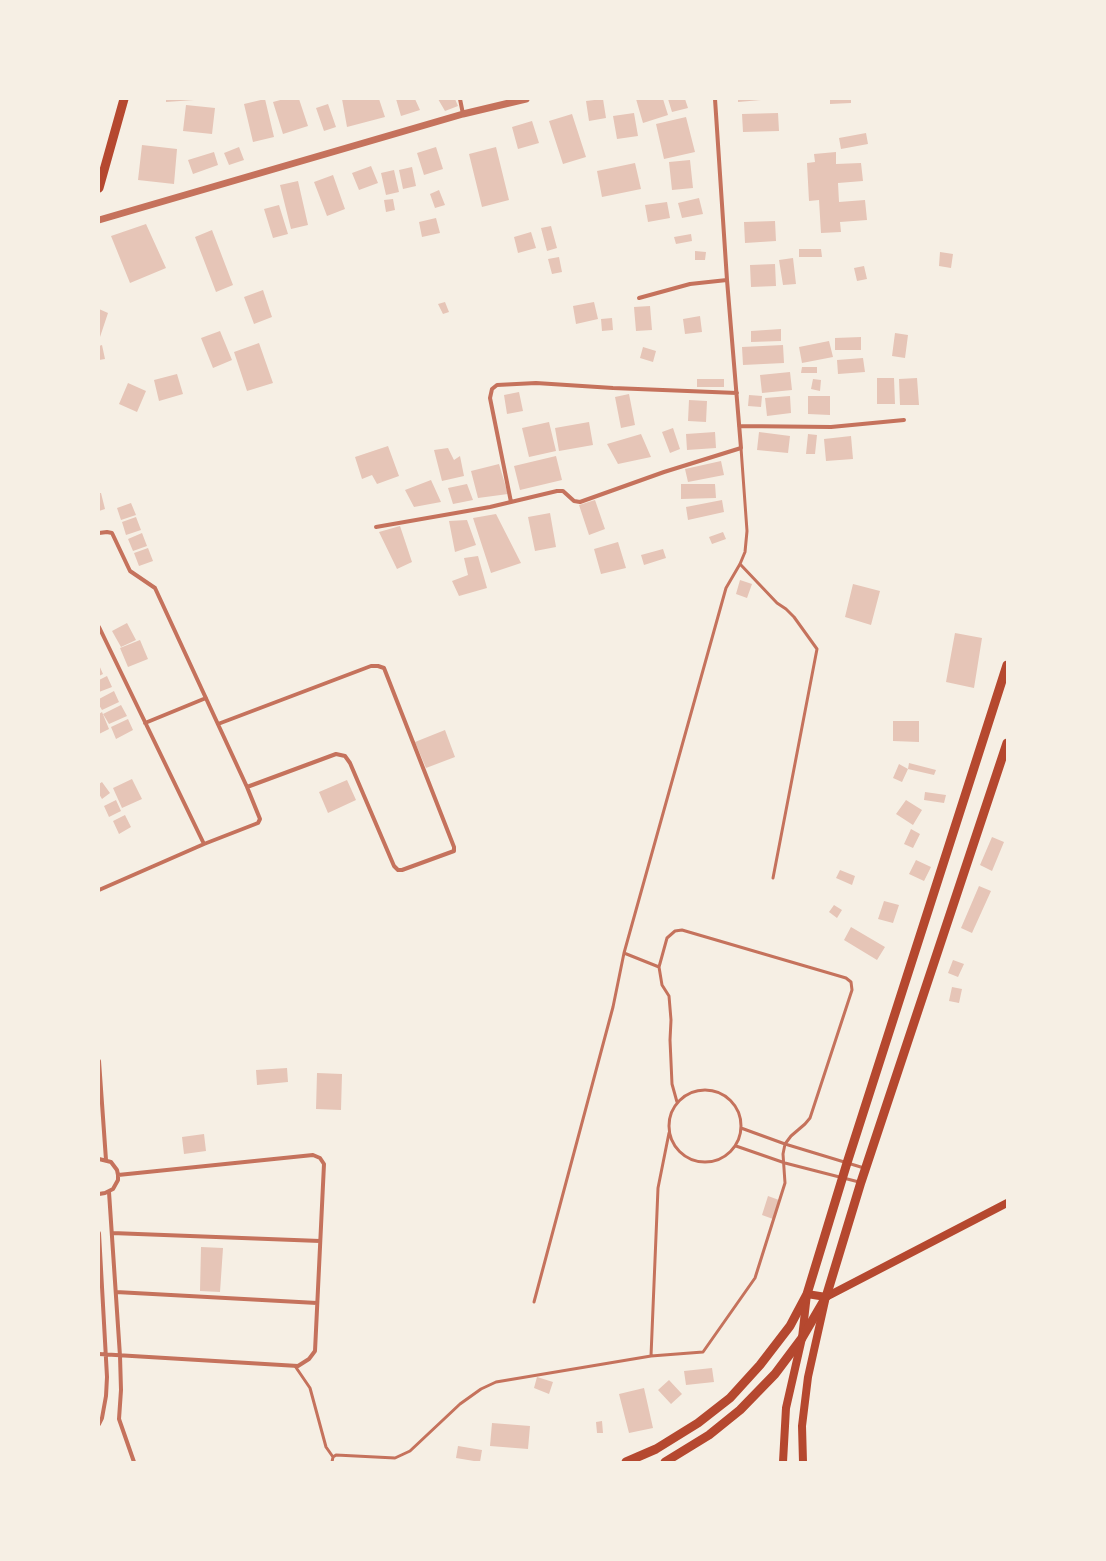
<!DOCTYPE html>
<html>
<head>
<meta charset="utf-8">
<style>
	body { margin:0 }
	#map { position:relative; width:1106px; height:1561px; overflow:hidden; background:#f6efe4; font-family:"Noto Serif",serif }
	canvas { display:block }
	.frame { position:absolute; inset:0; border:100px solid #f6efe4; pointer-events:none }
</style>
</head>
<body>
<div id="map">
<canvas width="1106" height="1561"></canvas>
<div class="frame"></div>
</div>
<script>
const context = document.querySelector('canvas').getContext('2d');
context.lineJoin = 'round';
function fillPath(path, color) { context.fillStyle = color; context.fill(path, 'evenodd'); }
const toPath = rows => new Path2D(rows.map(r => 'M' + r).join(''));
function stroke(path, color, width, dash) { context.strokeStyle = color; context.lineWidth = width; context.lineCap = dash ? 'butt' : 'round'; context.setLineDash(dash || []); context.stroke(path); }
const building = toPath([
	[166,99,194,99,194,100,166,102],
	[265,99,274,137,253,142,244,104],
	[284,99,299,99,308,126,283,134,273,102],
	[342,99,379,99,385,117,347,127],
	[396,99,415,99,420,110,401,116],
	[438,99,455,99,458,106,445,111],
	[603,99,606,118,589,121,586,101],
	[636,99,663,99,668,115,643,123],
	[668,99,685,99,688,108,672,112],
	[738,99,761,99,761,100,738,102],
	[830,99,851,99,851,103,830,104],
	[328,104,336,127,324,131,316,108],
	[186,105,215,108,212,134,183,131],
	[634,113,638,136,617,139,613,116],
	[778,113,779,131,743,132,742,114],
	[572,114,586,157,563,164,549,121],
	[686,117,695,152,664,159,656,124],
	[532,121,539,143,518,149,512,127],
	[866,133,868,144,841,149,839,138],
	[142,145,177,149,174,184,138,180],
	[239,147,244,160,229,165,224,153],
	[436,147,443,169,424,175,417,153],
	[496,147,509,200,482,207,469,154],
	[214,152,218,165,193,174,188,160],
	[836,152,836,164,861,163,863,181,838,183,839,202,865,200,867,220,840,222,841,232,821,233,819,200,809,201,807,163,815,162,814,154],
	[690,160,693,188,672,190,669,162],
	[635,163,641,189,602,197,597,171],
	[371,166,378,183,359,190,352,173],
	[412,167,416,186,403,189,399,170],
	[394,170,399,192,386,195,381,173],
	[333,175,345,209,327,216,314,182],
	[298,181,308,225,291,229,280,185],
	[439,190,445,205,435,208,430,194],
	[699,198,703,214,682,218,678,203],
	[393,199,395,210,386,212,384,200],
	[667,202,670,218,648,222,645,205],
	[279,205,288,234,273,238,264,209],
	[436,218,440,233,422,237,419,222],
	[775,221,776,241,745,243,744,222],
	[146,224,166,268,130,283,111,236],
	[551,226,557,248,547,251,541,228],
	[212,230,233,285,216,292,195,237],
	[531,232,536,248,518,253,514,237],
	[691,234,692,241,676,244,674,237],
	[799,249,821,249,822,257,799,257],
	[695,251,706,252,705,260,695,260],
	[940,252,953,254,951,268,939,266],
	[559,257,562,272,552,274,548,259],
	[793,258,796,284,783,285,779,260],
	[775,264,776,286,751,287,750,265],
	[864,266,867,279,857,281,854,268],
	[263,290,272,317,254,324,244,297],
	[445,302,449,312,443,314,438,304],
	[594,302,598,319,576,324,573,306],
	[650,306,652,330,636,331,634,307],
	[99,309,108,313,99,340],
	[700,316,702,332,685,334,683,319],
	[612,318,613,330,602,331,601,319],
	[781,329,781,341,751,342,751,331],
	[220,331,232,360,213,368,201,338],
	[895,333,908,335,905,358,892,356],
	[861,337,861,350,835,350,835,338],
	[829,341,833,357,802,363,799,347],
	[259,343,273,383,247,391,234,352],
	[102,345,105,359,99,360,99,346],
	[783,345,784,363,743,365,742,347],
	[643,347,656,351,653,362,640,358],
	[863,358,865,372,838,374,837,360],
	[802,367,817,367,817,373,801,373],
	[790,372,792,390,762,393,760,375],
	[177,374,183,394,159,401,154,380],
	[877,378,894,378,895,404,877,404],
	[917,378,919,405,900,405,899,379],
	[697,379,724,379,724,387,697,387],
	[813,379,821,380,820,391,811,389],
	[128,383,146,391,137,412,119,404],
	[519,392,523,411,507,414,504,395],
	[629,394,635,425,621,428,615,397],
	[749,395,762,396,761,407,748,406],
	[790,396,791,413,767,416,765,398],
	[808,396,830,396,830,415,808,414],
	[689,400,707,401,706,422,688,421],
	[549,422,556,451,529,457,522,428],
	[589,422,593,445,559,451,555,428],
	[673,428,680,449,670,453,662,432],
	[715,432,716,448,687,450,686,434],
	[759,432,790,436,788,453,757,450],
	[641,434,651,457,618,464,607,444],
	[808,434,817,435,815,454,806,454],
	[851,436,853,459,826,461,824,439],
	[388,446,399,476,377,484,372,475,362,479,355,457],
	[448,448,454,460,460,456,464,476,442,481,434,450],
	[556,456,562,480,520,490,514,466],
	[721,461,724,475,688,482,685,469],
	[499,464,508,494,478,498,471,471],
	[431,480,441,502,414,507,405,490],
	[467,484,473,500,453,504,448,488],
	[681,484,715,484,716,498,681,499],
	[99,493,101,493,105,509,99,511],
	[595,500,605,529,589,535,579,505],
	[722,500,724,512,688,520,686,507],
	[131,503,136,515,121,520,117,508],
	[550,513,556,547,535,551,528,517],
	[496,514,521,563,491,573,473,518],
	[136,517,141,530,126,535,122,522],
	[467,520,476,545,455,552,449,521],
	[400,526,412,562,397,569,379,532],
	[723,532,726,539,712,544,709,537],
	[142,533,147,546,133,551,128,539],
	[618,542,626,568,601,574,594,549],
	[148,548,153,561,139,566,134,553],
	[663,549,666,558,644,565,641,555],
	[478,556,487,588,459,596,452,581,468,575,464,558],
	[740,580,752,584,747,598,736,594],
	[853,584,880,591,871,625,845,617],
	[127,623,136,640,121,647,112,631],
	[955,633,982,638,974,688,946,682],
	[140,640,148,659,128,667,120,648],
	[99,665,103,674,99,676],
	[107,676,112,687,99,692,99,680],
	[114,691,119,702,102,710,99,705,99,699],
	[121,705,127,716,109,724,103,714],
	[102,712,109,729,99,734,99,714],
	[128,719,133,730,116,739,111,727],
	[893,721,919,721,919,742,893,741],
	[445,730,455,757,426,768,415,742],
	[909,763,936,770,934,775,908,769],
	[899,764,908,769,902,782,893,778],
	[132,779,142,799,122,808,113,788],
	[347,780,356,800,328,813,319,792],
	[102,782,110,793,102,799,99,794,99,784],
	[925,792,946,795,944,803,924,800],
	[116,800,121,811,109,817,104,806],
	[906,800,922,810,913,825,896,814],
	[125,815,131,827,119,834,113,821],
	[911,829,920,834,913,848,904,844],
	[992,837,1004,842,992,871,980,865],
	[916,860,931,867,924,881,909,874],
	[840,870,855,876,852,885,836,878],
	[979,886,991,891,972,933,961,928],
	[884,901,899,905,893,923,878,919],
	[834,905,842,910,837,918,829,912],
	[851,927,885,947,877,960,844,940],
	[953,960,964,964,958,977,948,973],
	[952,987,962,989,959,1003,949,1001],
	[287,1068,288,1082,257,1085,256,1070],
	[317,1073,342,1074,341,1110,316,1109],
	[204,1134,206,1151,184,1154,182,1137],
	[768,1196,779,1200,773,1219,762,1215],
	[201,1247,223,1248,220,1292,200,1291],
	[712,1368,714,1382,686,1385,684,1371],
	[537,1377,553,1382,549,1394,534,1388],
	[669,1380,682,1394,671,1404,658,1390],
	[644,1388,653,1428,629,1433,619,1394],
	[602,1421,603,1433,597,1433,596,1422],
	[492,1423,530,1426,528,1449,490,1446],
	[458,1446,482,1450,480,1462,456,1458]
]);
const service = toPath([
	[740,564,777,603,786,609,794,617,817,649,773,878],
	[624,953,659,967],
	'669 1126a36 36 0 1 1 72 0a36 36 0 1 1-72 0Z',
	[741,1128,785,1144,864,1168],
	[736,1146,785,1163,859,1182],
	[534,1302,613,1007,624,953,726,588,740,564,745,552,747,531,741,448],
	[651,1356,658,1188,669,1133],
	[295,1366,310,1388,326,1447,333,1457],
	[332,1462,333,1457,336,1455,395,1458,410,1451,460,1404,481,1389,496,1382,651,1356,703,1352,755,1278,785,1183,783,1154,785,1144,791,1136,805,1124,810,1118,852,990,851,982,846,978,682,930,675,931,667,938,659,967,662,985,669,996,671,1020,670,1040,672,1084,677,1102]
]);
const minor = toPath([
	[460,99,463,114],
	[639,298,690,284,727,280],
	[739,426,831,427,904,420],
	[511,502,490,398,492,389,497,385,536,383,613,388,737,393],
	[376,527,490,507,557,491,563,491,574,501,580,502,664,472,741,448,727,280,715,99],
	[99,533,107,532,112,533,130,571,155,588,247,787,260,819,258,823,204,844,99,890],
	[99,627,204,844],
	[145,723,206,698],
	[218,724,371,666,378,666,384,668,454,847,454,851,402,870,398,870,394,866,350,763,345,756,336,754,247,787],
	[99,1061,106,1160],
	[99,1159,111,1162,117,1170,118,1175,118,1180,113,1189,105,1193,99,1194],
	[109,1192,120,1356,121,1390,119,1419,134,1462],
	[99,1233,107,1377,106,1396,102,1418,99,1424],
	[112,1233,320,1241],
	[116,1292,317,1303],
	[99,1354,298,1366,309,1359,315,1351,324,1164,320,1158,313,1155,118,1175]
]);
const tertiary = toPath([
	[99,220,463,114,526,99]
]);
const secondary = toPath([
	[783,1462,786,1408,802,1338,807,1294,826,1297,1007,1203],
	[803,1462,802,1426,808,1377,825,1301]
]);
const primary = toPath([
	[99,188,124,99],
	[626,1462,656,1449,698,1423,730,1398,760,1365,790,1326,807,1294,847,1163,1007,665],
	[665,1462,709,1435,740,1410,775,1374,802,1338,826,1297,861,1182,1007,743]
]);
fillPath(building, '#e6c5b7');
stroke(service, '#c5725c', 3);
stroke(minor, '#c5725c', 4);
stroke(tertiary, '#c5725c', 7);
stroke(secondary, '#b5482f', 8);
stroke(primary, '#b5482f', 9);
</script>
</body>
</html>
